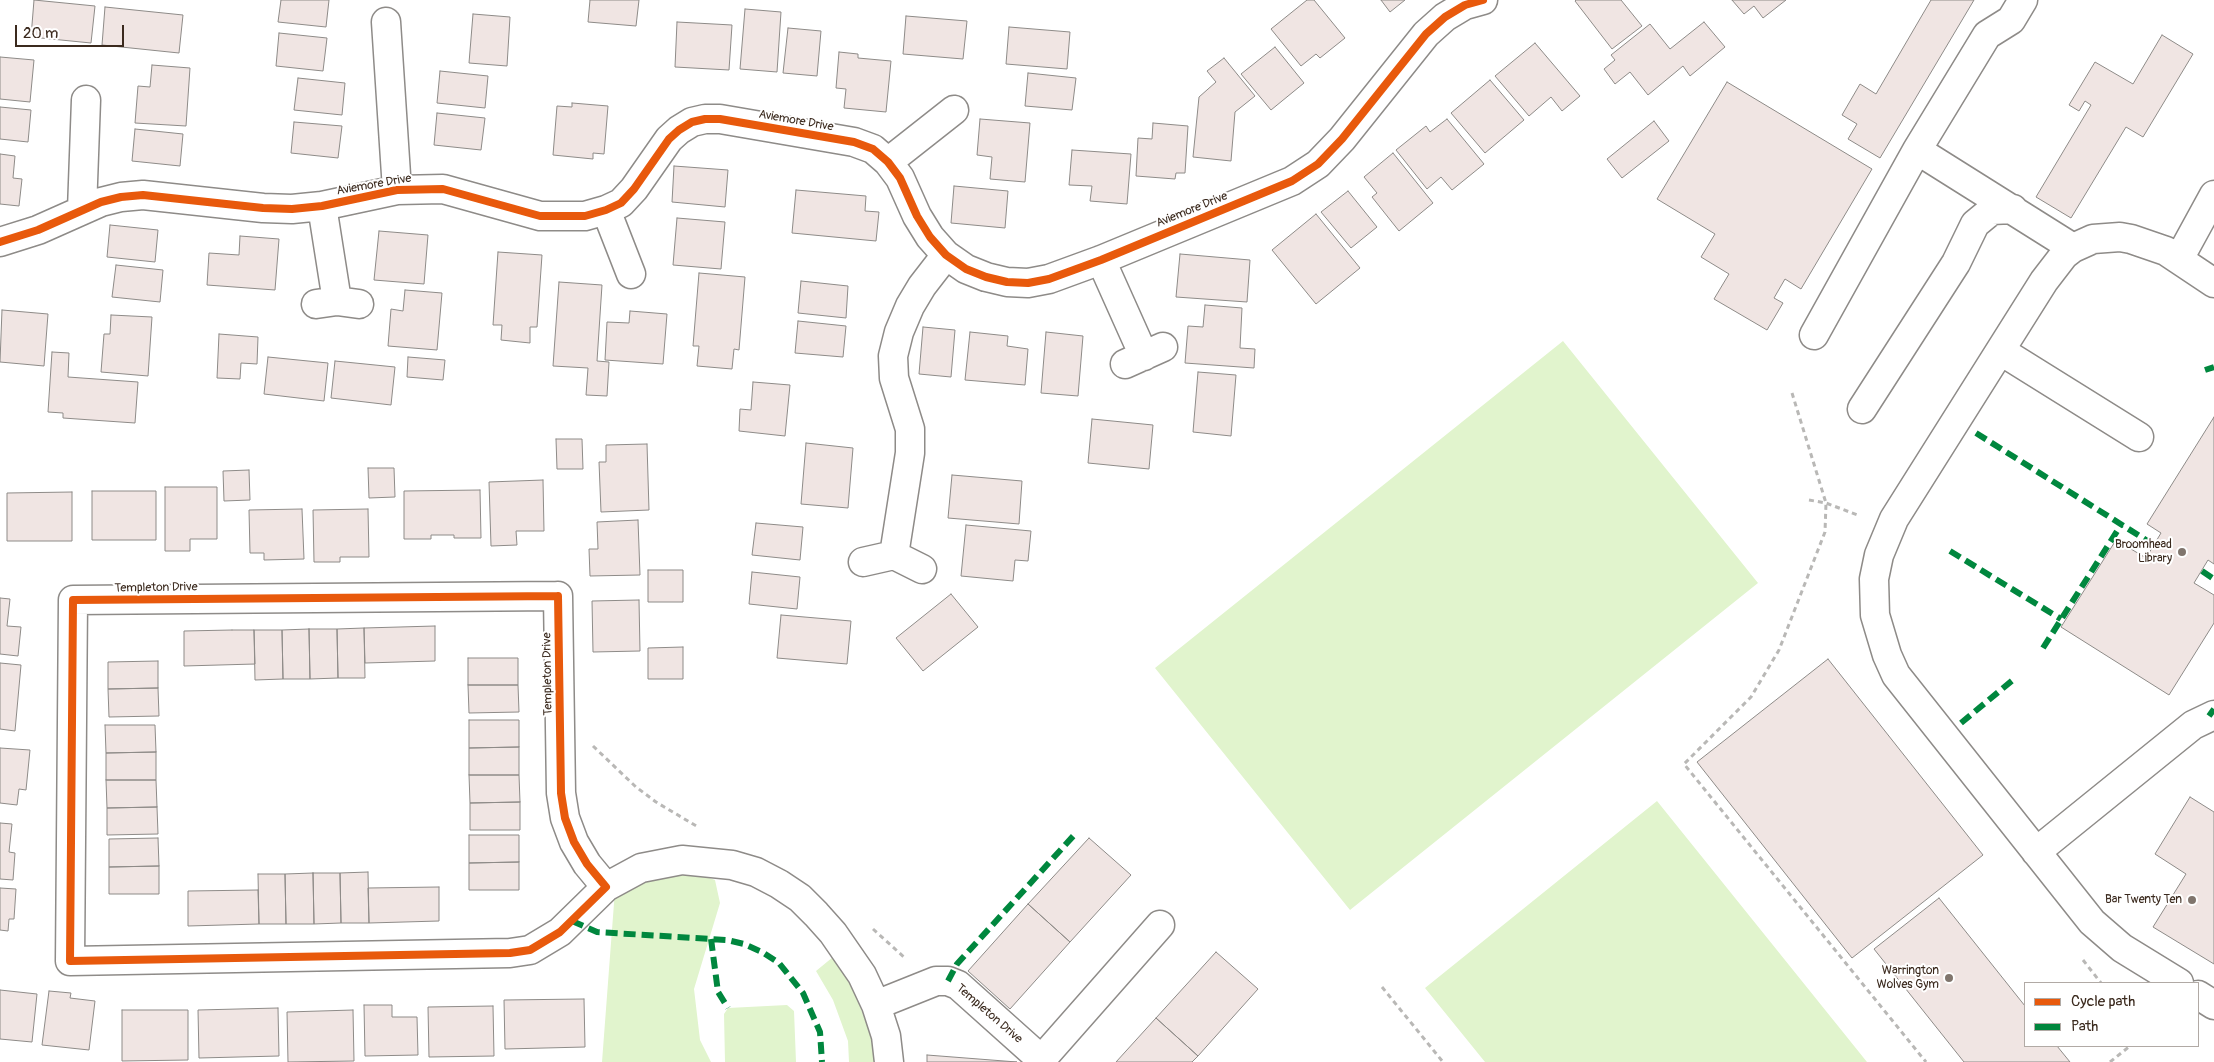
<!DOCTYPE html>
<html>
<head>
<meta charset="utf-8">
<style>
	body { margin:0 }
	#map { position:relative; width:2214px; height:1062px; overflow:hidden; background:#fff; font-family:Pangolin,sans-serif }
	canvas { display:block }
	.legend { position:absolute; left:2024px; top:982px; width:175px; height:65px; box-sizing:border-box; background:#fff; border:1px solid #b1aaa5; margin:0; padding:6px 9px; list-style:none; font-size:15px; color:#3b2a1e }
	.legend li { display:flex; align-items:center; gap:10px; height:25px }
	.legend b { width:25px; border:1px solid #b1aaa5 }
	.scale { position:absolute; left:15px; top:25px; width:109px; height:22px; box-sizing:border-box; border:2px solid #3b2a1e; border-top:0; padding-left:6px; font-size:15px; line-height:18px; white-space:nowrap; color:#3b2a1e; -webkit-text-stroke:4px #fff; paint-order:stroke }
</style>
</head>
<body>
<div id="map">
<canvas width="2214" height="1062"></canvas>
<ul class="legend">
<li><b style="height:6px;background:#e8590c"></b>Cycle path</li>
<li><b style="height:6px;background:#00873e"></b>Path</li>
</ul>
<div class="scale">20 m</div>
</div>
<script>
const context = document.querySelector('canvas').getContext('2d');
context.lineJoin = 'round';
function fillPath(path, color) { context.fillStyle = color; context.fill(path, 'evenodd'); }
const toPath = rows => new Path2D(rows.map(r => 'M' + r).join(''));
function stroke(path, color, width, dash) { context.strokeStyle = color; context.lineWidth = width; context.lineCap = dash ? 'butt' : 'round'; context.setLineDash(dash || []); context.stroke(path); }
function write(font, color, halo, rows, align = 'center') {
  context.font = font + ' Pangolin,sans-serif'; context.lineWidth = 4; context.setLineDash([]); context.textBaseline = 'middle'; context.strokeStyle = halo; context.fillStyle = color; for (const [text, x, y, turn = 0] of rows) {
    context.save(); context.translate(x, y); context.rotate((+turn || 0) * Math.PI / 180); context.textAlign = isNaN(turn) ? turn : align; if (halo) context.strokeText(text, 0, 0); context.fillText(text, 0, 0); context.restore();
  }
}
const green = toPath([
	[1563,341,1758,583,1350,910,1155,668],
	[1657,801,1867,1062,1485,1062,1425,988],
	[692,872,715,880,720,903,694,989,700,1040,711,1062,602,1062,615,890,648,876],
	[833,957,853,988,870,1033,875,1062,849,1062,848,1041,833,1000,816,971],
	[787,1005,794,1011,796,1062,725,1062,724,1014,728,1008]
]);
const building = toPath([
	[34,0,95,6,91,43,31,37,34,0],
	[281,0,329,0,326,27,278,22,281,0],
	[590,0,639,0,636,26,588,22,590,0],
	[1307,0,1314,0,1345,38,1320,58,1316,54,1301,66,1271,29,1307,0],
	[1381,0,1405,0,1390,12,1381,0],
	[1576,0,1621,0,1642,26,1612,49,1575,1,1576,0],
	[1732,0,1786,0,1763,18,1754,6,1744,14,1732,0],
	[1931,0,1974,0,1880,158,1848,139,1857,124,1842,115,1860,84,1876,94,1931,0],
	[105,7,183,15,179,53,102,45,105,7],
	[745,9,781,12,777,72,740,69,745,9],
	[473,14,510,17,507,66,469,63,473,14],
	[906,16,967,21,963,59,903,54,906,16],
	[677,22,732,25,729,70,675,67,677,22],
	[1704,22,1725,47,1690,76,1683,66,1648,95,1630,72,1615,84,1604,69,1615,60,1611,55,1650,24,1670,49,1704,22],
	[1009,27,1070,32,1067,69,1006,64,1009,27],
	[788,28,821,31,817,76,783,73,788,28],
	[279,33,327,38,323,71,276,66,279,33],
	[2162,35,2193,54,2143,137,2126,127,2071,218,2036,197,2091,105,2085,101,2079,111,2069,105,2095,62,2133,84,2162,35],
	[1535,43,1580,96,1562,111,1551,97,1529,116,1495,76,1535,43],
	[1275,47,1304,83,1271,110,1241,74,1275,47],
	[839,52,858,54,858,58,891,61,886,112,844,108,846,89,836,88,839,52],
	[0,57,34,60,30,102,0,99,0,57],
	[1224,58,1255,96,1235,112,1231,161,1193,157,1199,97,1216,82,1207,71,1224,58],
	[152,65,190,68,186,126,135,123,138,86,150,87,152,65],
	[440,71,488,76,485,108,437,103,440,71],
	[1028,73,1076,78,1072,110,1025,106,1028,73],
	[298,78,345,83,342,115,294,110,298,78],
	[1490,80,1524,120,1485,153,1451,113,1490,80],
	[1727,82,1872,169,1801,289,1785,279,1774,298,1783,303,1767,330,1714,299,1729,274,1701,257,1715,234,1657,199,1727,82],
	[572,103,608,106,604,154,593,153,593,159,553,155,557,106,572,107,572,103],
	[0,107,31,110,28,142,0,139,0,107],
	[437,113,485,118,481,150,434,145,437,113],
	[980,119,1030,123,1025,182,990,179,992,157,977,155,980,119],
	[1447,119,1484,164,1452,190,1441,177,1427,189,1396,150,1426,126,1430,132,1447,119],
	[1654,121,1669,141,1622,178,1607,159,1654,121],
	[294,122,342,126,338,158,291,153,294,122],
	[1153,123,1188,126,1185,173,1176,173,1175,179,1136,176,1138,138,1152,139,1153,123],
	[135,129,183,134,180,166,132,161,135,129],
	[1072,150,1131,154,1127,204,1090,201,1092,186,1069,185,1072,150],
	[1393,153,1433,203,1399,231,1372,197,1377,193,1364,177,1393,153],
	[0,154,15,156,13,178,22,179,19,206,0,204,0,154],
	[674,166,728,170,725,207,672,202,674,166],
	[954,186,1008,191,1005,228,951,223,954,186],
	[796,190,866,196,865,211,879,212,876,241,792,233,796,190],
	[1348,191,1377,227,1351,248,1321,212,1348,191],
	[1316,214,1360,268,1316,304,1272,250,1316,214],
	[677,218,725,222,721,269,673,265,677,218],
	[110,225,158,230,155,262,107,257,110,225],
	[379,231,428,235,424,284,374,280,379,231],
	[240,236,279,239,275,290,207,285,209,253,239,255,240,236],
	[498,252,542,255,537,327,530,327,530,343,501,340,502,325,493,325,498,252],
	[1180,254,1250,260,1247,302,1176,297,1180,254],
	[116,265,163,270,160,302,112,297,116,265],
	[699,273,745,277,739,350,734,349,732,369,697,366,699,346,693,346,699,273],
	[801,281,848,286,846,318,798,313,801,281],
	[559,282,602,285,597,361,609,362,607,396,586,395,588,368,553,366,559,282],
	[405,290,442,293,437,350,388,346,391,309,403,311,405,290],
	[1205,305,1242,308,1240,348,1255,349,1254,368,1185,363,1188,326,1203,327,1205,305],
	[2,310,48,314,44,366,0,362,2,310],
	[630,311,667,314,663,364,605,360,607,322,629,323,630,311],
	[111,315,152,317,148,376,101,372,104,334,110,334,111,315],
	[798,321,846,326,843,357,795,353,798,321],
	[923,327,955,330,951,377,919,374,923,327],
	[970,332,1008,336,1007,346,1028,349,1025,385,965,380,970,332],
	[1046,332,1083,336,1078,396,1041,393,1046,332],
	[219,334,258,337,257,364,241,363,240,379,217,378,219,334],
	[52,352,69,353,68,377,138,382,135,423,63,418,63,413,48,412,52,352],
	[268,357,328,363,324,401,264,394,268,357],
	[408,357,445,360,443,380,407,377,408,357],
	[335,361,395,367,391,405,331,398,335,361],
	[1198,372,1236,375,1231,436,1193,432,1198,372],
	[753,382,790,385,785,436,739,431,740,409,751,410,753,382],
	[2214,417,2214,564,2208,560,2194,583,2214,595,2214,623,2169,695,2061,627,2116,540,2146,558,2161,533,2147,524,2214,417],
	[1092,419,1153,425,1149,469,1088,463,1092,419],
	[556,439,582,439,583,469,557,469,556,439],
	[806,443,853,448,848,508,801,504,806,443],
	[647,444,649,510,601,512,599,462,606,462,606,445,647,444],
	[368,468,394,468,395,497,369,498,368,468],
	[249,470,250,500,224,501,223,471,249,470],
	[952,475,1022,481,1019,524,948,518,952,475],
	[543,480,544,531,516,531,517,545,491,546,489,482,543,480],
	[165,487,217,487,217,539,190,539,190,551,165,551,165,487],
	[480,490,481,538,454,538,454,535,431,535,431,539,404,539,404,491,480,490],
	[92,491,156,491,156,540,92,540,92,491],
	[72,492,72,541,7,541,7,493,72,492],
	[302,509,304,559,264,560,264,553,250,553,249,510,302,509],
	[368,509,369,557,340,557,340,562,314,562,313,510,368,509],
	[638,520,640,575,590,576,589,549,598,549,597,522,638,520],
	[756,523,803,527,800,560,752,555,756,523],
	[966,525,1031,531,1028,561,1015,560,1013,581,961,576,966,525],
	[648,570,683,570,683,602,648,602,648,570],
	[752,572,800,577,797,609,749,604,752,572],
	[951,594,978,627,923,671,896,638,951,594],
	[0,598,10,599,7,626,21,627,18,656,0,654,0,598],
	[639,600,640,651,593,652,592,601,639,600],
	[781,615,851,621,847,664,777,658,781,615],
	[435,626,435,661,365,663,364,628,435,626],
	[364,628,365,678,338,678,337,629,364,628],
	[309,629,310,679,283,679,282,630,309,629],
	[309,629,337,629,338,678,310,679,309,629],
	[232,630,254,630,255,664,184,666,184,631,232,630],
	[254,630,282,630,283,679,255,680,254,630],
	[683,647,683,679,648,679,648,648,683,647],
	[468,658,518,658,518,685,468,685,468,658],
	[1828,659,1983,855,1852,958,1697,762,1828,659],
	[158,661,158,688,108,689,108,662,158,661],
	[0,663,21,665,15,731,0,729,0,663],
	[468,685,518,685,519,712,469,713,468,685],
	[158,688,159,716,109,717,108,689,158,688],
	[469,720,519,720,519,747,469,748,469,720],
	[105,725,155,725,156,752,106,753,105,725],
	[519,747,519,775,469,775,469,748,519,747],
	[0,748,30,750,26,790,19,789,17,805,0,803,0,748],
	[156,752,156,780,106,780,106,753,156,752],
	[469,775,519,775,520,802,470,803,469,775],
	[106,780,156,780,157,807,107,808,106,780],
	[2190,797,2214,812,2214,964,2153,927,2186,874,2155,854,2190,797],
	[520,802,520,830,470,830,470,803,520,802],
	[157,807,158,834,107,835,107,808,157,807],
	[0,823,12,824,9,852,15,853,13,880,0,879,0,823],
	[469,835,519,835,519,862,469,863,469,835],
	[158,838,159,866,109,867,109,839,158,838],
	[1089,838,1131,875,1070,942,1028,904,1089,838],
	[519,862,519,890,469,890,469,863,519,862],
	[159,866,159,894,109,894,109,867,159,866],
	[368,872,369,923,341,923,340,873,368,872],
	[313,873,340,873,341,923,314,924,313,873],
	[313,873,314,924,286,924,285,874,313,873],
	[258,874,285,874,286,924,259,924,258,874],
	[439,887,439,921,369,923,368,888,439,887],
	[0,888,16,889,14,919,9,919,8,931,0,930,0,888],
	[258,890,259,924,188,926,188,891,258,890],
	[1939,898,2025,1006,2025,1046,2057,1046,2070,1062,1964,1062,1874,949,1939,898],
	[1028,904,1070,942,1010,1009,968,971,1028,904],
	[1216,952,1258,989,1198,1056,1156,1018,1216,952],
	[0,990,37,994,32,1042,0,1039,0,990],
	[49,991,71,993,70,998,95,1001,89,1050,42,1045,49,991],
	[584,999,585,1047,505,1049,504,1000,584,999],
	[364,1005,392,1005,392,1017,417,1017,418,1055,365,1056,364,1005],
	[493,1006,494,1056,429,1057,428,1007,493,1006],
	[278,1008,279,1056,199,1058,198,1010,278,1008],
	[122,1010,188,1010,188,1060,122,1061,122,1010],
	[353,1010,354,1061,288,1062,287,1012,353,1010],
	[1156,1018,1198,1056,1192,1062,1116,1062,1156,1018],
	[927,1055,1017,1062,927,1062,927,1055]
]);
const path = toPath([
	[1792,393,1826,503,1825,532,1779,650,1751,697,1684,764,1926,1062],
	[1809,500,1826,503,1860,516],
	[593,746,636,787,656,802,698,827],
	[873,929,905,958],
	[2083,960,2101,983],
	[1382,987,1443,1062],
	[2110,1062,2130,1046]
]);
const minor = toPath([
	[2023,0,2011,20,1987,35,1917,150,2073,248],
	[386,22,397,190],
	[888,162,954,110],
	[322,206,337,301],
	[82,210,86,100],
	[606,210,631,274],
	[0,242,38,230,101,202,121,197,143,195,263,208,292,209,322,206,397,190,443,189,540,216,585,216,606,210,621,203,634,189,669,139,679,130,692,122,705,119,720,119,854,142,873,149,888,162,900,178,917,216,930,237,946,255,966,269,986,277,1007,282,1028,283,1049,279,1101,260,1292,181,1318,164,1342,139,1426,34,1445,17,1465,5,1483,0],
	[2179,259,2214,195],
	[1101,260,1144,356],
	[316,304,337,301,359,304],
	[1814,335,1917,150],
	[2001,351,2139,437],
	[1125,364,1163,347],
	[1862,409,1956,263,1975,224,1992,210,2013,209],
	[894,555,910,453,910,429,894,378,893,356,899,332,910,306,922,286,946,255],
	[863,562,894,555,922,569],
	[558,596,561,793,565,818,574,842,587,864,606,887,560,932,530,950,510,953,70,961,73,600,558,596],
	[2036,852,2193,725,2214,715],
	[606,887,641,868,682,860,732,865,756,872,779,884,800,898,816,914,833,933,862,975,876,1005,886,1036,889,1062],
	[2179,983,2122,948,2092,922,1896,675,1887,655,1875,615,1874,579,1879,555,1894,519,2044,281,2064,255,2073,248,2093,239,2120,237,2131,239,2166,251,2214,283],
	[2198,995,2214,1005],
	[876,1005,936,981,948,981,958,985,1044,1062],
	[1041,1060,1160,925]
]);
const quiet = toPath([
	[2205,370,2214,367],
	[1976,433,2154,545],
	[1950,551,2061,619],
	[2202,571,2214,579],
	[2043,648,2121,525],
	[2209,716,2214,709],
	[1961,723,2014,679],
	[572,921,597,932,727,940,744,944,762,952,779,963,803,993,820,1032,822,1062],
	[711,939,718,992,728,1008],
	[948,981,957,964,1076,833]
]);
const cycleway = toPath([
	[0,242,38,230,101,202,121,197,143,195,263,208,292,209,322,206,397,190,443,189,540,216,585,216,606,210,621,203,634,189,669,139,679,130,692,122,705,119,720,119,854,142,873,149,888,162,900,178,917,216,930,237,946,255,966,269,986,277,1007,282,1028,283,1049,279,1101,260,1292,181,1318,164,1342,139,1426,34,1445,17,1465,5,1483,0],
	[558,596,561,793,565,818,574,842,587,864,606,887,560,932,530,950,510,953,70,961,73,600,558,596]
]);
const markers = [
	[2182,552,5,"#80756d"],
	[2192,900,5,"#80756d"],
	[1949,978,5,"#80756d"]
];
const streetNames = [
	["Aviemore Drive",796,121,10],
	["Aviemore Drive",374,185,-10],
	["Aviemore Drive",1192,210,-22],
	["Templeton Drive",156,588,-1],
	["Templeton Drive",548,674,-91],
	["Templeton Drive",989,1014,41]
];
const poiNames = [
	["Broomhead",2172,545],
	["Library",2172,559],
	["Bar Twenty Ten",2182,900],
	["Warrington",1939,971],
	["Wolves Gym",1939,985]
];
fillPath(green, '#e1f4cd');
fillPath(building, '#f0e5e3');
stroke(building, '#8e8b88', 1);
stroke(minor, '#8e8b88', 31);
stroke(path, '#b9b8b6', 3, [5, 4]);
stroke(minor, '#fff', 28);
stroke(quiet, '#00873e', 6, [12, 6]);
stroke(cycleway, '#e8590c', 8);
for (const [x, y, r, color] of markers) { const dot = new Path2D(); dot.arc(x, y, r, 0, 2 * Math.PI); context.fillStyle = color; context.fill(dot); stroke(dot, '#fff', 2); }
write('12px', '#3b2a1e', '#fff', streetNames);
write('12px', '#3b2a1e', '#fff', poiNames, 'right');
</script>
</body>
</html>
